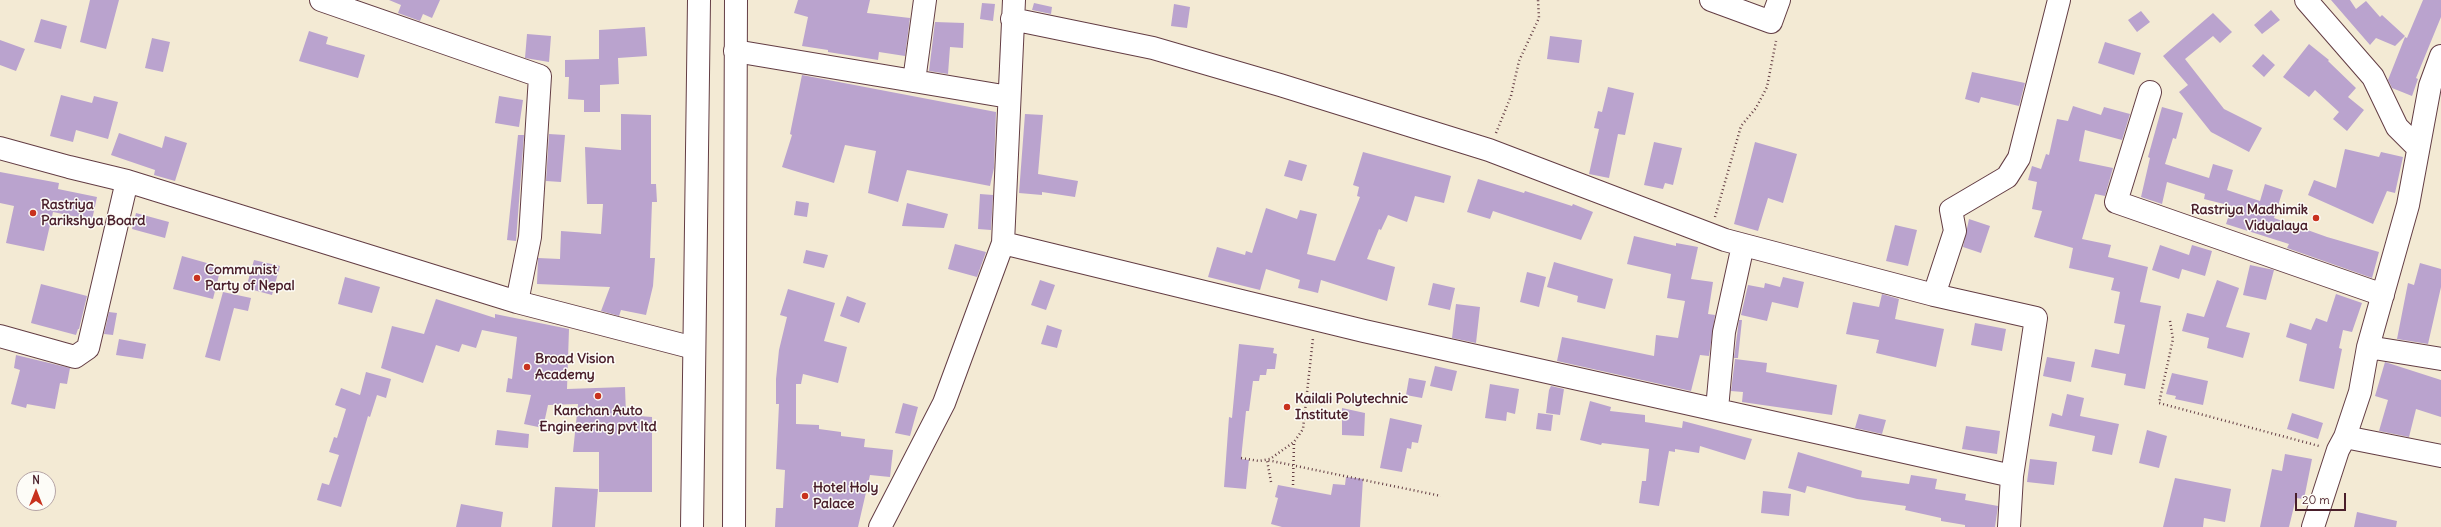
<!DOCTYPE html>
<html>
<head>
<meta charset="utf-8">
<style>
	body { margin:0 }
	#map { position:relative; width:2441px; height:527px; overflow:hidden; background:#f3ead4; font-family:Delius,sans-serif }
	canvas { display:block }
	.north { position:absolute; left:16px; top:471px; width:40px; height:40px; box-sizing:border-box; background:#fdfcf7; border:1px solid #b5a4a5; border-radius:50%; rotate:0deg; font-size:11px; font-weight:700; line-height:16px; text-align:center; color:#4a1f2b }
	.north::after { content:''; display:block; margin:auto; width:14px; height:18px; background:#c8321e; clip-path:polygon(50% 0,100% 100%,50% 72%,0 100%) }
	.scale { position:absolute; left:2295px; top:493px; width:51px; height:18px; box-sizing:border-box; border:2px solid #4a1f2b; border-top:0; padding-left:5px; font-size:12px; line-height:14px; white-space:nowrap; color:#4a1f2b; -webkit-text-stroke:3px #fdfcf7; paint-order:stroke }
</style>
</head>
<body>
<div id="map">
<canvas width="2441" height="527"></canvas>
<div class="north">N</div>
<div class="scale">20 m</div>
</div>
<script>
const context = document.querySelector('canvas').getContext('2d');
context.lineJoin = 'round';
function fillPath(path, color) { context.fillStyle = color; context.fill(path, 'evenodd'); }
const toPath = rows => new Path2D(rows.map(r => 'M' + r).join(''));
function stroke(path, color, width, dash) { context.strokeStyle = color; context.lineWidth = width; context.lineCap = dash ? 'butt' : 'round'; context.setLineDash(dash || []); context.stroke(path); }
function write(font, color, halo, rows, align = 'center') {
  context.font = font + ' Delius,sans-serif'; context.lineWidth = 3; context.setLineDash([]); context.textBaseline = 'middle'; context.strokeStyle = halo; context.fillStyle = color; for (const [text, x, y, turn = 0] of rows) {
    context.save(); context.translate(x, y); context.rotate((+turn || 0) * Math.PI / 180); context.textAlign = isNaN(turn) ? turn : align; if (halo) context.strokeText(text, 0, 0); context.fillText(text, 0, 0); context.restore();
  }
}
const building = toPath([
	[90,0,119,0,106,49,80,42],
	[389,0,440,0,432,18,423,14,420,21,398,13,401,5],
	[798,0,870,0,867,13,910,18,905,56,879,52,878,60,828,52,828,50,802,46,808,17,794,13],
	[2331,0,2350,0,2356,9,2366,1,2380,17,2382,15,2405,36,2395,46,2376,38,2370,45],
	[2423,0,2441,0,2441,17,2416,78,2418,79,2412,96,2392,88,2388,80,2405,37,2407,38],
	[982,3,995,4,993,21,980,19],
	[1034,3,1052,7,1051,14,1032,10],
	[1174,4,1190,7,1187,28,1171,26],
	[2271,10,2280,20,2262,34,2254,25],
	[2141,11,2150,22,2137,32,2128,20],
	[2213,13,2232,32,2220,43,2213,36,2185,59,2224,109,2262,128,2249,152,2211,132,2179,92,2188,85,2163,56],
	[41,19,67,26,61,49,34,42],
	[935,22,964,23,963,48,950,47,948,74,929,71],
	[645,27,647,56,618,58,619,84,600,85,600,112,584,112,584,100,568,99,569,77,565,77,565,60,599,59,599,30],
	[309,31,328,37,326,44,365,55,358,78,299,61],
	[527,34,551,36,549,62,525,58],
	[1550,36,1582,40,1579,63,1547,59],
	[152,38,170,42,163,72,145,68],
	[0,40,25,49,16,71,0,65],
	[2105,42,2141,53,2134,75,2098,63],
	[2309,44,2329,60,2328,61,2356,88,2348,97,2364,110,2347,131,2333,119,2339,112,2315,90,2309,97,2283,77],
	[2263,54,2275,65,2264,77,2252,66],
	[1972,72,2025,83,2019,106,1981,97,1979,103,1965,99],
	[802,75,996,112,994,168,990,186,907,170,898,202,868,193,876,151,845,145,834,183,782,167,792,135,790,134],
	[1608,87,1634,93,1625,135,1618,134,1609,178,1589,174,1599,129,1594,128,1598,111,1602,112],
	[61,95,92,103,94,96,118,102,108,139,76,130,73,142,50,136],
	[499,96,523,100,519,127,495,123],
	[2073,106,2101,115,2104,107,2130,114,2122,140,2085,130,2079,161,2113,168,2105,196,2095,194,2082,239,2111,245,2108,257,2148,267,2140,302,2161,306,2145,389,2124,385,2126,374,2091,367,2095,349,2119,354,2125,325,2114,323,2120,292,2111,290,2114,278,2069,268,2073,248,2034,237,2042,211,2032,209,2037,182,2028,180,2032,166,2041,169,2046,154,2049,155,2057,119,2068,121],
	[2162,107,2183,113,2176,139,2173,138,2165,164,2209,178,2213,164,2233,170,2227,190,2260,201,2265,184,2283,190,2274,218,2327,237,2379,252,2372,278,2287,248,2289,244,2226,224,2232,206,2204,199,2205,194,2167,182,2162,204,2141,197,2150,158,2148,157],
	[621,114,651,115,651,184,656,184,657,202,652,202,650,258,655,258,653,286,646,315,621,310,619,316,601,311,610,287,537,284,538,258,560,259,561,231,601,234,603,204,587,204,585,147,621,150],
	[1025,114,1043,115,1038,174,1078,181,1075,197,1042,192,1042,195,1019,193],
	[119,133,162,148,165,136,187,143,175,181,154,175,155,170,111,155],
	[549,134,565,135,561,182,546,181],
	[518,135,524,135,516,241,507,240],
	[1654,142,1682,148,1673,185,1665,183,1663,189,1644,185],
	[1755,142,1797,154,1783,203,1768,198,1758,231,1734,224],
	[2345,149,2379,157,2381,152,2403,157,2395,193,2387,191,2373,224,2308,195,2314,180,2336,188],
	[1363,152,1451,176,1444,203,1415,196,1407,222,1388,215,1381,230,1379,229,1367,259,1395,267,1387,301,1321,280,1318,293,1298,288,1300,280,1266,269,1260,290,1208,277,1217,247,1245,255,1246,251,1252,253,1266,208,1297,219,1300,210,1317,214,1307,254,1335,261,1360,197,1357,196,1359,187,1353,185],
	[1289,160,1307,165,1302,181,1284,176],
	[0,172,59,183,58,189,97,197,92,220,53,212,44,251,6,243,14,206,0,203],
	[1478,179,1524,193,1525,191,1572,206,1573,204,1593,212,1581,240,1493,211,1490,219,1467,212],
	[980,194,993,195,991,230,978,229],
	[796,201,809,203,807,217,794,215],
	[907,203,948,214,944,228,902,226],
	[136,213,169,222,165,238,132,229],
	[1969,219,1990,226,1981,253,1963,247],
	[1895,225,1917,230,1908,266,1886,261],
	[1634,236,1676,246,1676,243,1698,247,1691,279,1713,282,1708,314,1715,315,1709,356,1700,355,1691,391,1557,361,1562,337,1654,356,1656,335,1678,338,1685,301,1667,298,1671,274,1627,264],
	[955,244,986,252,977,277,948,269],
	[2160,245,2189,255,2192,245,2212,251,2205,276,2182,269,2179,279,2152,270],
	[806,250,828,255,824,268,803,263],
	[182,256,221,267,213,299,173,289],
	[254,260,280,266,272,295,246,288],
	[1554,262,1613,279,1605,309,1577,302,1578,296,1547,287],
	[2420,263,2441,269,2441,287,2428,344,2397,339,2408,283,2414,285],
	[2250,265,2274,270,2266,300,2243,295],
	[1527,272,1546,277,1539,307,1520,302],
	[345,277,380,287,372,313,338,304],
	[1783,277,1804,282,1798,308,1772,302,1767,321,1741,315,1748,285,1764,288,1765,283,1780,287],
	[1040,280,1055,285,1046,310,1031,305],
	[2217,280,2239,288,2226,327,2250,333,2243,358,2207,348,2209,338,2182,331,2187,313,2204,317],
	[1433,283,1455,288,1450,310,1428,305],
	[41,284,87,296,79,329,78,329,76,335,31,323],
	[788,289,835,303,824,341,847,347,838,383,803,374,801,384,796,384,796,424,819,425,819,429,841,432,841,436,865,439,864,447,893,450,890,477,870,475,858,527,775,527,776,508,783,508,785,470,776,469,779,404,776,404,776,379,779,350,787,317,780,315],
	[223,292,251,298,248,311,234,308,220,361,205,357],
	[1882,294,1899,299,1895,319,1944,329,1936,367,1876,353,1879,340,1846,334,1853,302,1879,307],
	[2336,294,2362,303,2352,332,2343,330,2339,348,2342,349,2334,389,2299,381,2307,344,2286,337,2290,323,2311,330,2316,318,2327,322],
	[847,296,866,303,859,323,840,316],
	[436,299,495,318,495,314,569,329,567,389,625,387,626,415,652,417,652,492,599,492,599,452,573,452,578,404,548,405,543,428,524,424,531,395,506,392,508,378,512,379,517,337,482,330,476,348,462,344,459,352,436,345,423,383,381,368,392,326,424,334],
	[1456,304,1480,307,1476,343,1452,338],
	[109,312,117,313,113,335,104,334],
	[1739,320,1742,320,1738,358,1734,358],
	[1975,323,2006,329,2002,351,1971,345],
	[1047,325,1062,330,1057,348,1041,344],
	[119,339,146,344,143,359,116,355],
	[1239,344,1274,348,1273,353,1277,354,1275,369,1267,369,1266,375,1260,375,1259,381,1253,381,1249,411,1246,411,1241,459,1249,460,1246,489,1224,487,1229,417,1232,418],
	[16,355,70,368,67,384,60,383,55,409,27,404,26,408,11,404,20,370,14,368],
	[2047,357,2075,362,2071,382,2043,376],
	[1735,359,1767,363,1766,372,1837,385,1832,415,1742,402,1743,392,1731,391],
	[2385,362,2441,380,2441,417,2416,409,2409,437,2379,431,2388,400,2375,396],
	[1435,366,1457,371,1452,391,1430,386],
	[366,372,391,379,386,398,377,395,370,417,368,416,341,507,317,500,322,483,329,485,339,455,329,452,334,437,337,438,346,409,335,405,341,388,360,395],
	[2172,373,2208,381,2203,405,2175,399,2176,396,2166,394],
	[1409,378,1426,381,1422,398,1406,395],
	[1490,384,1519,389,1515,414,1507,412,1506,421,1485,418],
	[1551,386,1564,389,1560,415,1546,413,1549,390],
	[2067,394,2084,398,2080,416,2119,424,2112,455,2092,451,2095,436,2049,426,2052,413,2062,416],
	[1590,401,1611,407,1610,411,1645,415,1645,422,1682,428,1683,421,1752,439,1745,460,1700,446,1699,453,1675,449,1675,452,1669,451,1659,506,1639,503,1642,481,1646,481,1649,449,1602,443,1601,445,1580,440],
	[903,403,918,407,910,436,895,433],
	[1342,408,1365,413,1364,436,1342,435],
	[1538,413,1553,415,1551,431,1536,429],
	[2292,413,2323,423,2318,439,2287,429],
	[1859,414,1886,420,1882,434,1855,428],
	[1390,418,1422,425,1418,443,1412,442,1411,449,1407,448,1402,472,1380,468],
	[1966,426,2000,431,1997,454,1962,449],
	[497,430,529,434,528,448,495,445],
	[2147,430,2167,436,2159,468,2139,463],
	[1798,452,1862,471,1861,477,1909,484,1911,475,1937,479,1935,489,1966,494,1965,500,1998,506,1995,527,1965,527,1965,525,1941,521,1941,518,1905,510,1906,506,1857,499,1807,486,1805,493,1788,488],
	[2285,454,2312,459,2304,499,2296,498,2289,527,2260,527,2272,469,2282,471],
	[2030,459,2057,462,2054,485,2027,482],
	[1346,477,1363,479,1360,527,1282,527,1271,524,1278,498,1275,497,1278,485,1331,495,1333,484,1345,485],
	[2175,478,2231,489,2225,522,2204,518,2203,527,2163,527],
	[555,487,598,489,595,527,552,527],
	[1763,491,1791,494,1789,516,1761,513],
	[461,504,503,512,501,527,456,527],
	[2357,512,2397,521,2396,527,2354,527]
]);
const path = toPath([
	[1496,133,1511,96,1519,61,1539,18,1538,0],
	[1715,217,1741,126,1756,108,1767,87,1776,41],
	[2170,321,2173,339,2159,403,2319,446],
	[1241,458,1259,461,1270,459,1294,442,1303,429,1313,338],
	[1271,482,1267,460,1441,496],
	[1293,485,1294,443]
]);
const minor = toPath([
	[321,0,540,76,530,237,517,302],
	[1711,0,1771,22,1779,0],
	[2306,0,2373,77,2397,127,2418,148],
	[1012,19,1153,48,1280,85,1489,150,1725,240,1934,295,2036,318,2012,476,2009,527],
	[735,51,1009,97],
	[914,81,925,0],
	[2150,92,2116,202,2383,295],
	[0,148,69,167,127,181,517,302,694,348],
	[1003,243,1364,331,2012,476],
	[1934,295,1955,231,1951,210,2007,177,2019,158,2059,0],
	[0,336,75,357,88,348,127,181],
	[2368,347,2441,359],
	[1717,409,1724,332,1743,245],
	[2345,437,2441,456],
	[880,527,944,403,1003,243,1014,0],
	[2313,527,2338,450,2345,437,2360,392,2368,347,2408,205,2430,86,2441,56]
]);
const highway = toPath([
	[692,527,699,0],
	[734,527,736,0]
]);
const markers = [
	[33,213,4,"#c8321e"],
	[2316,218,4,"#c8321e"],
	[197,278,4,"#c8321e"],
	[527,367,4,"#c8321e"],
	[598,396,4,"#c8321e"],
	[1287,407,4,"#c8321e"],
	[805,496,4,"#c8321e"]
];
const poiNames = [
	["Rastriya",41,205],
	["Parikshya Board",41,221],
	["Rastriya Madhimik",2308,210,"right"],
	["Vidyalaya",2308,226,"right"],
	["Communist",205,270],
	["Party of Nepal",205,286],
	["Broad Vision",535,359],
	["Academy",535,375],
	["Kailali Polytechnic",1295,399],
	["Institute",1295,415],
	["Kanchan Auto",598,411,"center"],
	["Engineering pvt ltd",598,427,"center"],
	["Hotel Holy",813,488],
	["Palace",813,504]
];
fillPath(building, '#baa3ce');
stroke(minor, '#633d44', 24);
stroke(highway, '#633d44', 24);
stroke(path, '#633d44', 2.5, [1, 3]);
stroke(minor, '#fff', 22);
stroke(highway, '#fff', 22);
for (const [x, y, r, color] of markers) { const dot = new Path2D(); dot.arc(x, y, r, 0, 2 * Math.PI); context.fillStyle = color; context.fill(dot); stroke(dot, '#fdfcf7', 1.5); }
write('bold 14px', '#4a1f2b', '#fdfcf7', poiNames, 'left');
</script>
</body>
</html>
